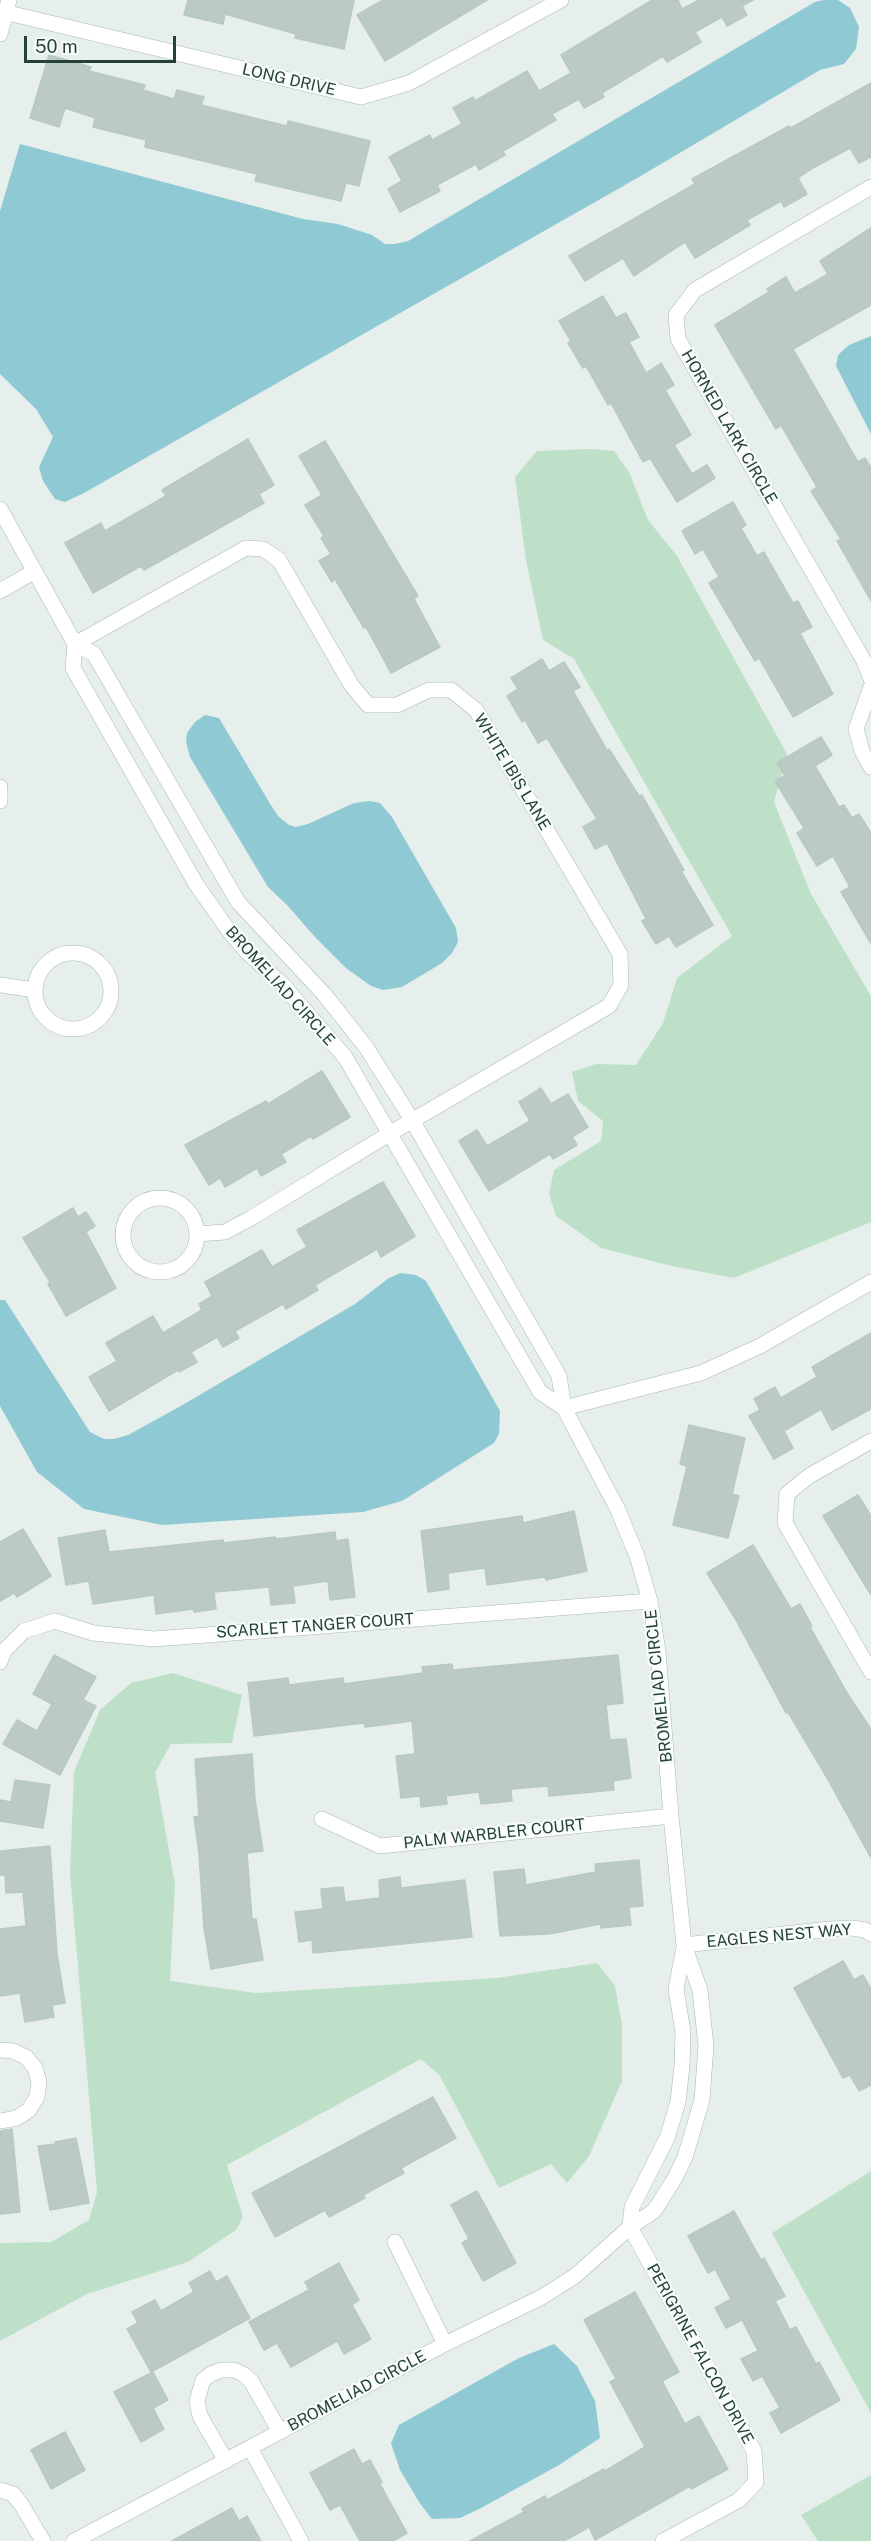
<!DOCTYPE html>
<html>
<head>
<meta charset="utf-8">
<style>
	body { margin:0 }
	#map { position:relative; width:871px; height:2541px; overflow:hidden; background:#e6efeb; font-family:"Public Sans",sans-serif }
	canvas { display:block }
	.scale { position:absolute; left:24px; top:36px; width:152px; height:27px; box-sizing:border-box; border:3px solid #24423a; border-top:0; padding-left:8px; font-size:18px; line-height:21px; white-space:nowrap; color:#24423a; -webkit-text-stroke:4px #f7fbf9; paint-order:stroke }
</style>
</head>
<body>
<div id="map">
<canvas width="871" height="2541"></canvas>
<div class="scale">50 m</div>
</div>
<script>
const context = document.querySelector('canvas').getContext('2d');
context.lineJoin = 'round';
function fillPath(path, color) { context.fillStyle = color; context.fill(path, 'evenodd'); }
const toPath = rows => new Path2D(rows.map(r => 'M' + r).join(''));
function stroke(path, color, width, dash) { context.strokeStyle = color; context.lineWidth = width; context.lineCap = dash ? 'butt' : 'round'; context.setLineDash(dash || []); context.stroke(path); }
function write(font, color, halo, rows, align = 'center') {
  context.font = font + ' "Public Sans",sans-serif'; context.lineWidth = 4.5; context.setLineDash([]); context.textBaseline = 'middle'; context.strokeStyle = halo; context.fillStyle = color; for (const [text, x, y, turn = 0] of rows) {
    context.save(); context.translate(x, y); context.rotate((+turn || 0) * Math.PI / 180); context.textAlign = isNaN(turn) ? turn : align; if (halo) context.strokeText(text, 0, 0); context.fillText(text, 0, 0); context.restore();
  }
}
const green = toPath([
	[592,449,614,451,629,472,648,520,677,556,787,754,774,802,811,894,871,996,871,1222,734,1278,672,1266,601,1248,556,1216,549,1194,554,1170,601,1141,603,1121,578,1101,572,1072,596,1064,636,1065,663,1023,677,978,732,936,574,659,543,640,526,560,515,477,537,451],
	[173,1673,242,1695,232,1743,171,1744,155,1773,175,1884,170,1981,256,1993,497,1978,597,1963,615,1986,622,2024,622,2081,589,2156,567,2183,551,2164,499,2188,440,2076,421,2059,227,2165,243,2217,236,2230,188,2262,87,2294,0,2341,0,2243,51,2242,89,2220,97,2192,70,1873,74,1772,100,1710,131,1683],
	[871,2171,871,2413,772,2233],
	[871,2475,871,2541,818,2541,801,2515]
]);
const water = toPath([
	[824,0,838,0,850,8,859,27,856,49,844,64,820,70,639,177,84,493,65,502,55,499,43,481,39,467,53,437,36,409,0,374,0,211,20,144,303,219,338,224,372,235,385,244,395,244,408,241,815,2],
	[871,336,871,434,836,366,838,355,849,345],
	[205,715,219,718,269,802,278,816,289,825,296,827,308,824,354,803,370,801,380,803,392,817,456,928,458,942,452,953,442,963,402,987,383,990,371,986,346,968,315,937,288,906,268,887,190,757,186,742,187,733,195,722],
	[401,1273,416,1275,426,1281,500,1411,499,1434,494,1443,402,1501,363,1512,162,1525,84,1509,37,1472,0,1406,0,1300,5,1300,90,1432,104,1439,114,1439,128,1435,179,1407,355,1304,389,1278],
	[554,2344,577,2366,595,2401,600,2438,559,2465,481,2508,460,2518,432,2519,419,2502,400,2470,391,2443,399,2425,519,2358]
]);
const building = toPath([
	[188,0,354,0,344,49,295,38,296,34,225,14,223,24,184,15,188,0],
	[383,0,487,0,385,61,357,15,383,0],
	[652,0,678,0,682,9,699,0,753,0,742,6,747,15,727,26,722,17,695,32,701,42,667,62,663,56,602,93,604,97,584,108,579,99,552,114,556,120,503,151,505,155,479,170,476,164,437,185,440,191,400,212,388,189,402,181,389,157,430,135,432,140,462,124,453,108,473,97,475,101,527,71,539,91,571,73,561,55,652,0],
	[49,55,91,67,89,71,145,85,143,90,174,99,177,90,204,97,201,105,287,126,288,121,370,141,359,186,346,183,341,201,255,181,257,174,145,147,146,140,93,127,95,118,65,108,59,127,30,118,49,55],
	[871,83,871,157,859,163,850,148,813,168,798,178,807,194,784,207,781,201,747,220,750,225,695,258,685,242,634,276,623,258,585,281,569,256,695,184,692,179,789,126,791,128,871,83],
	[871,228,871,305,793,349,858,462,865,458,871,468,871,601,837,541,841,539,811,491,817,487,781,425,776,429,715,325,769,292,767,289,786,277,795,293,828,274,820,261,871,228],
	[603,296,616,318,626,313,639,337,629,342,646,373,661,363,674,385,665,390,691,435,674,445,692,474,707,465,715,478,677,502,650,458,643,462,611,403,608,405,586,366,583,368,568,343,571,341,559,321,603,296],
	[248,439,274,485,259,494,264,503,144,570,141,566,93,593,65,543,101,523,105,531,166,496,162,490,248,439],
	[325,441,418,596,414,599,440,647,391,673,366,627,364,628,335,579,332,582,319,561,331,554,321,538,324,536,305,505,322,495,299,456,325,441],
	[733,502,746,525,741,528,757,556,764,552,793,603,798,601,812,627,800,633,833,694,793,717,759,658,755,661,709,583,719,577,703,549,695,554,682,531,733,502],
	[542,659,549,671,564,662,580,687,573,691,607,750,609,749,639,796,642,795,684,870,681,871,713,925,676,947,669,936,656,944,642,921,646,919,607,843,595,849,583,827,597,819,547,738,538,743,525,720,522,722,507,696,518,689,511,678,542,659],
	[821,737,832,755,815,766,839,807,844,805,852,818,859,814,871,833,871,944,841,892,850,887,833,856,817,866,797,833,804,828,775,781,785,776,777,763,821,737],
	[322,1071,350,1117,313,1139,311,1136,281,1154,286,1162,261,1176,257,1168,225,1187,220,1178,209,1185,185,1145,266,1101,268,1104,322,1071],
	[541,1088,551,1104,568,1094,588,1127,572,1137,577,1145,553,1159,550,1154,489,1191,459,1141,477,1130,487,1146,530,1121,519,1102,541,1088],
	[383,1182,415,1236,381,1257,377,1249,315,1285,318,1290,286,1309,283,1304,235,1331,239,1338,223,1347,217,1337,191,1352,197,1362,179,1372,178,1370,109,1411,89,1377,117,1361,106,1343,153,1316,163,1333,202,1310,199,1304,212,1296,205,1282,262,1250,272,1267,307,1247,297,1230,383,1182],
	[73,1208,78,1217,86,1212,95,1226,86,1232,116,1288,66,1316,48,1284,50,1282,23,1238,73,1208],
	[871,1333,871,1409,832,1430,821,1409,784,1431,793,1448,774,1459,749,1416,760,1410,754,1399,775,1387,781,1398,817,1377,812,1367,871,1333],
	[689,1425,745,1438,732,1494,739,1496,728,1538,673,1525,687,1466,680,1464,689,1425],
	[858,1495,871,1516,871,1595,823,1516,858,1495],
	[574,1511,587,1571,546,1580,545,1577,487,1585,485,1568,448,1573,449,1589,428,1592,421,1531,522,1516,523,1523,574,1511],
	[23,1529,51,1576,17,1597,14,1593,0,1601,0,1542,23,1529],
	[105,1530,109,1552,223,1540,224,1543,275,1537,276,1539,335,1532,336,1541,348,1539,355,1597,330,1600,328,1581,293,1586,295,1603,271,1605,269,1587,214,1592,216,1609,194,1612,193,1609,156,1614,154,1595,93,1604,89,1581,66,1585,58,1538,105,1530],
	[753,1545,791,1609,800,1604,812,1626,810,1627,847,1693,871,1729,871,1858,826,1776,788,1712,786,1713,736,1620,707,1573,753,1545],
	[54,1655,96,1677,83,1700,96,1706,60,1775,3,1744,17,1720,37,1731,52,1704,33,1694,54,1655],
	[618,1655,623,1703,606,1705,610,1740,626,1739,631,1778,613,1781,614,1790,549,1796,548,1786,511,1789,512,1801,481,1804,479,1792,446,1796,447,1804,421,1807,420,1796,401,1798,396,1756,415,1754,412,1721,365,1727,364,1723,254,1736,248,1683,288,1678,289,1685,343,1678,344,1684,423,1673,422,1667,452,1664,453,1670,618,1655],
	[252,1754,255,1799,263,1851,247,1853,252,1919,256,1919,263,1960,211,1969,204,1928,199,1854,194,1817,199,1816,195,1759,252,1754],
	[15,1780,50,1785,43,1828,0,1821,0,1800,11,1802,15,1780],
	[50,1846,57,1954,65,2003,52,2005,54,2017,25,2022,20,1993,1,1996,0,1986,0,1929,26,1926,23,1892,6,1893,5,1875,0,1875,0,1851,50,1846],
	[639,1860,643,1906,629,1907,631,1925,601,1928,600,1924,549,1934,500,1936,494,1872,524,1869,526,1885,596,1872,595,1864,639,1860],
	[400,1877,401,1888,465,1880,472,1937,313,1953,312,1940,299,1942,295,1912,323,1909,321,1889,343,1887,345,1902,380,1898,379,1880,400,1877],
	[843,1961,854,1980,863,1975,871,1989,871,2085,859,2091,850,2075,843,2078,794,1988,843,1961],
	[433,2097,456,2138,401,2168,404,2173,363,2195,365,2198,329,2217,325,2210,275,2237,252,2193,433,2097],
	[12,2129,20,2212,0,2214,0,2131,12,2129],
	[76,2138,89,2203,50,2210,38,2146,56,2144,55,2142,76,2138],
	[477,2191,516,2263,483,2281,462,2243,469,2239,451,2205,477,2191],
	[734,2211,761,2260,764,2258,785,2296,775,2301,790,2330,796,2327,816,2364,819,2362,840,2400,781,2433,770,2413,780,2408,762,2376,753,2381,741,2359,758,2351,742,2320,726,2328,715,2308,731,2299,715,2269,708,2273,688,2236,734,2211],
	[339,2263,359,2300,352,2305,371,2339,344,2354,337,2341,291,2367,277,2343,264,2350,249,2322,309,2290,305,2282,339,2263],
	[210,2271,216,2282,227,2276,250,2318,151,2372,127,2329,138,2323,132,2312,155,2300,161,2311,194,2292,189,2283,210,2271],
	[635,2292,679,2372,662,2381,685,2424,699,2416,728,2469,691,2489,690,2486,595,2540,589,2527,564,2541,470,2541,524,2512,522,2509,545,2496,547,2500,604,2469,605,2471,645,2447,610,2382,616,2379,584,2320,635,2292],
	[153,2372,168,2400,153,2408,164,2429,141,2442,114,2392,153,2372],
	[65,2432,85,2470,51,2489,31,2450,65,2432],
	[354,2449,362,2464,370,2460,382,2482,380,2484,407,2533,393,2541,360,2541,340,2505,330,2510,310,2473,354,2449],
	[232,2508,239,2521,247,2516,261,2541,172,2541,232,2508]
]);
const street = toPath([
	[0,11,361,97,409,83,561,0],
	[0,34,9,0],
	[871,187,695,290,676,315,678,339,864,661,871,679],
	[0,509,75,644,73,668,196,884,229,931,248,953,283,985,345,1057,540,1392,564,1408],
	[0,591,35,571],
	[75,644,246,548,263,549,279,560,352,686,368,705,397,705,429,690,451,690,476,710,620,954,621,985,609,1006,389,1134,251,1218,225,1232,197,1234],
	[871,687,856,729,862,751,871,767],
	[0,787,0,801],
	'35 991a38 38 0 1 1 76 0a38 38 0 1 1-76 0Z',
	[0,985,35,990],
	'123 1235a37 37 0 1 1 74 0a37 37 0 1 1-74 0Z',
	[564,1408,701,1373,760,1346,871,1282],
	[871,1441,809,1476,787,1494,785,1523,871,1672],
	[0,1662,4,1651,24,1631,55,1621,93,1633,154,1639,650,1601],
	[322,1819,380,1846,671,1816],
	[684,1945,830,1929,852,1928,865,1930,871,1934],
	[0,2050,13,2051,26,2057,35,2068,39,2082,37,2097,29,2110,17,2118,0,2121],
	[630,2227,754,2451,756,2482,739,2500,663,2541],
	[630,2227,632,2207,667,2138,678,2102,682,2066,683,2032,676,1989,684,1947],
	[395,2242,445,2344],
	[250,2448,301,2541],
	[226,2461,200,2416,197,2401,203,2380,211,2374,221,2370,234,2370,243,2374,251,2381,280,2432],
	[0,2490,13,2494,21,2504,43,2541],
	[74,2541,445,2344,542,2297,575,2276,630,2227,654,2211,675,2178,685,2157,702,2100,706,2046,700,1990,684,1945,671,1816,658,1651,650,1601,637,1556,617,1508,564,1408,559,1376,412,1120,366,1047,324,994,238,902,94,654,75,644]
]);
const streetNames = [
	["LONG DRIVE",289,80,13],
	["HORNED LARK CIRCLE",729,427,60],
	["WHITE IBIS LANE",512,772,59],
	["BROMELIAD CIRCLE",280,986,48],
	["SCARLET TANGER COURT",315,1626,-4],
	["BROMELIAD CIRCLE",659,1686,-96],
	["PALM WARBLER COURT",494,1834,-6],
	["EAGLES NEST WAY",779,1936,-5],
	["PERIGRINE FALCON DRIVE",700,2354,61],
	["BROMELIAD CIRCLE",357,2391,-28]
];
fillPath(green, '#bfe0c8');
fillPath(water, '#8ec9d4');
fillPath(building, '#bbcac4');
stroke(building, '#b8c9c2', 1.5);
stroke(street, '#a8b8b2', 16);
stroke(street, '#fff', 15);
write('16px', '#24423a', '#f7fbf9', streetNames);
</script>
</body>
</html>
